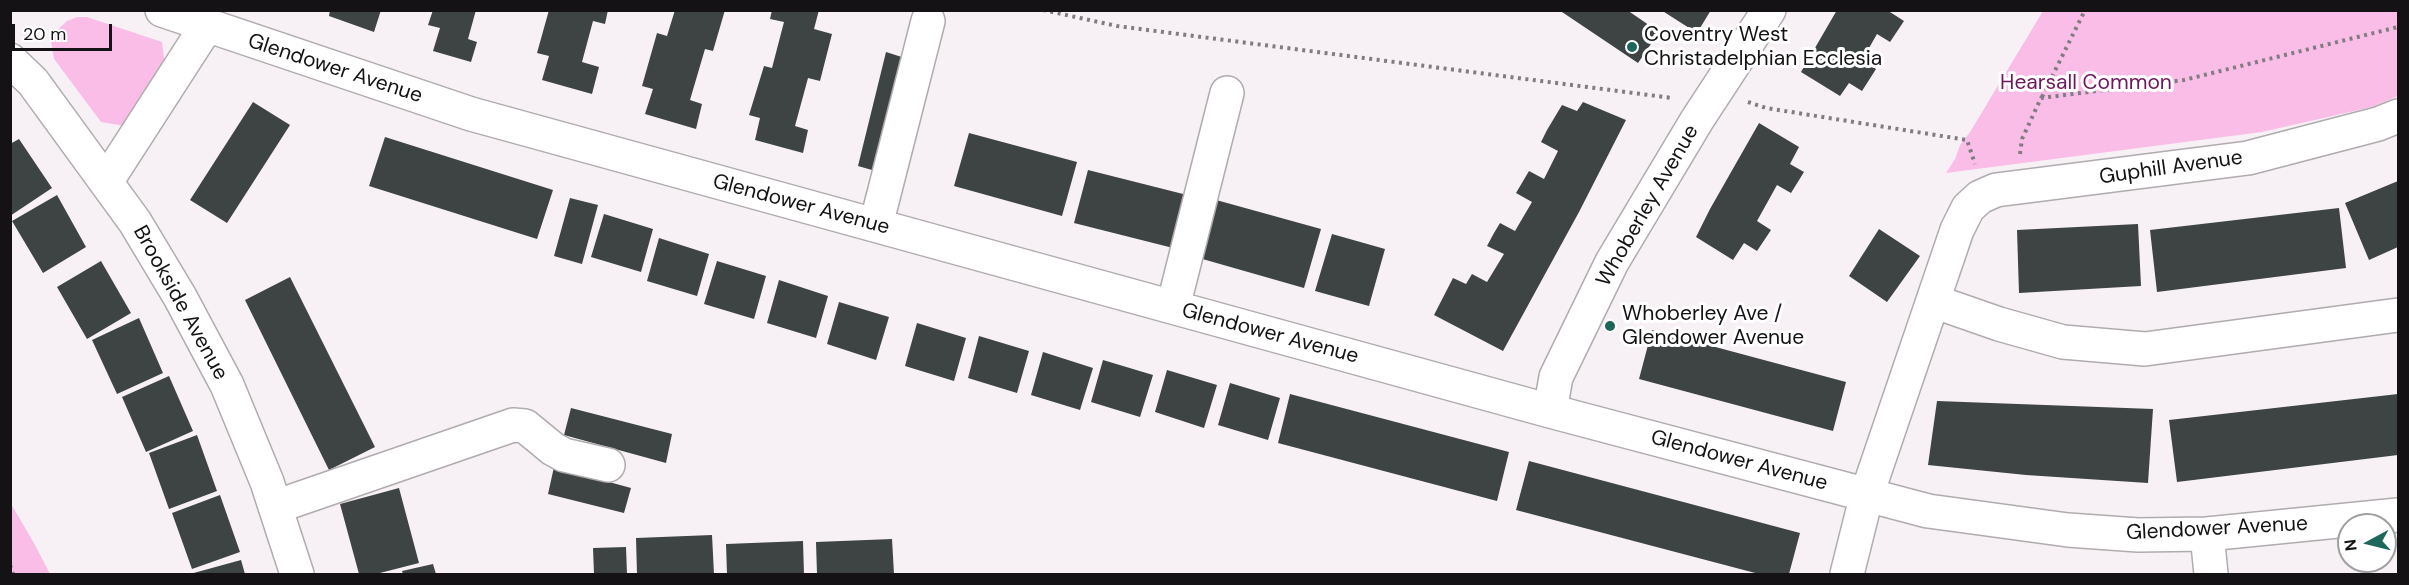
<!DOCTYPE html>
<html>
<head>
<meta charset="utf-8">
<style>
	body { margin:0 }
	#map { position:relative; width:2409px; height:585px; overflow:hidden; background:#f7f1f5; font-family:"DM Sans",sans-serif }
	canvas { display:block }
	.frame { position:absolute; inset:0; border:12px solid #141214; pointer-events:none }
	.north { position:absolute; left:2337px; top:513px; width:60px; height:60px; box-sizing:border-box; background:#fff; border:2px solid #a1a0a1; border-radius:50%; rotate:263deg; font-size:16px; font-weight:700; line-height:24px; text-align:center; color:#141214 }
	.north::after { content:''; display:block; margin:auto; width:21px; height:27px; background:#1c665c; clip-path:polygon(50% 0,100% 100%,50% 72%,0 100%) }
	.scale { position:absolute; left:12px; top:24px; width:100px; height:27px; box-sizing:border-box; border:3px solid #141214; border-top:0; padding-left:8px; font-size:18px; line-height:21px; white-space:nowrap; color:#141214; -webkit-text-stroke:4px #fff; paint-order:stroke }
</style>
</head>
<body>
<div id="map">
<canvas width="2409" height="585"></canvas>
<div class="frame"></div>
<div class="north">N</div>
<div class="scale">20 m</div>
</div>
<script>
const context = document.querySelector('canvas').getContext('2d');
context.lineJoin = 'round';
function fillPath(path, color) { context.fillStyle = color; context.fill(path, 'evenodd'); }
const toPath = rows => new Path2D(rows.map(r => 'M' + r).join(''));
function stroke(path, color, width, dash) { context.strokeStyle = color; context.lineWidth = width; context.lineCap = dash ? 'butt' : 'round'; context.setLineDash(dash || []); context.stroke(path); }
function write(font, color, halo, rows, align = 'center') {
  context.font = font + ' "DM Sans",sans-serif'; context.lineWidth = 6; context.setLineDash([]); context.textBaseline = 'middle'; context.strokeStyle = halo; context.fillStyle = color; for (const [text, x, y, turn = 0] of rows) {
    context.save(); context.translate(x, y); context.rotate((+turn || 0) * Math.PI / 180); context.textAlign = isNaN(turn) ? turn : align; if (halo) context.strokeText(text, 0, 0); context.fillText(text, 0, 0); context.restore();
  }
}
const green = toPath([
	[2043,11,2398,11,2398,96,2372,107,2262,132,1946,173,1955,159,1960,145,1970,132],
	[77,17,87,17,162,42,165,67,125,126,101,122,54,59,51,42,53,34,67,21],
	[10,502,35,545,50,574,11,574]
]);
const building = toPath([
	[330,10,381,10,374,32,329,16],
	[433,10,476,10,468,39,477,42,471,62,433,51,440,28,428,25],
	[549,10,608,10,605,24,593,21,582,62,599,67,592,94,542,80,549,56,537,53],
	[675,10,725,10,713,51,705,49,690,100,702,104,696,129,645,114,653,89,642,86,657,33,667,36],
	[772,10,819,10,814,29,832,34,820,81,808,78,795,126,808,130,803,153,755,140,760,118,749,115,764,66,772,68,784,22,770,19],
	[1559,10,1627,10,1659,32,1638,63],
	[1661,10,1711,10,1697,33],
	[1837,10,1891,10,1890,12,1904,21,1890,42,1877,34,1869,48,1862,60,1876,69,1862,91,1849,83,1840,96,1801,72],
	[886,52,908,59,879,172,858,166],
	[253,102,290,125,227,223,190,200],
	[1583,102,1626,120,1579,212,1503,351,1434,315,1453,278,1466,284,1472,274,1487,282,1504,254,1487,246,1494,233,1500,223,1515,231,1532,202,1516,193,1529,171,1544,179,1558,151,1541,142,1547,130,1562,105,1577,111],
	[1759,123,1799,147,1790,164,1804,172,1791,193,1777,185,1757,221,1771,230,1757,251,1744,243,1733,260,1696,237,1710,209],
	[969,133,1077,162,1062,216,954,186],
	[385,137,553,190,537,239,369,186],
	[19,139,52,188,10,216,10,144],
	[1088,170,1195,197,1181,250,1074,223],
	[2398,181,2398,247,2369,260,2345,203],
	[57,195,86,247,43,273,12,221],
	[570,198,598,205,582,264,554,256],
	[1209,198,1321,229,1304,288,1192,256],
	[2339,208,2346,268,2157,292,2150,230],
	[604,214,653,229,641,272,591,257],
	[2138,224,2141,286,2019,293,2017,230],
	[1879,229,1920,256,1887,302,1849,276],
	[1332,234,1385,249,1369,306,1315,291],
	[659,238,709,254,697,296,647,281],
	[101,261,131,313,87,339,57,287],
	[717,261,766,276,754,319,704,304],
	[290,277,375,447,329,470,245,300],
	[779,280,828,296,816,338,767,323],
	[839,302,889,317,876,360,827,344],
	[139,318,163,373,117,394,92,340],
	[917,323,966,338,954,381,905,366],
	[1652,330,1846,382,1833,431,1639,379],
	[979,336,1029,351,1017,393,968,378],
	[1043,352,1093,368,1080,410,1031,395],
	[1103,360,1153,375,1140,417,1091,402],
	[1167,370,1217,385,1204,428,1155,412],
	[169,376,193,431,146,452,122,397],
	[1230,383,1280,398,1268,440,1218,425],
	[1290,394,1509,452,1497,501,1278,443],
	[2398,394,2398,455,2177,482,2169,420],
	[1937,401,2153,409,2148,483,2026,475,1928,465],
	[571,408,672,434,666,463,564,435],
	[197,435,217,491,169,509,149,453],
	[1529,461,1800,533,1789,574,1759,574,1516,510],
	[554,467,631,488,624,513,548,494],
	[399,488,419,563,376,574,359,574,340,504],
	[220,495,240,552,192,569,172,513],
	[712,535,714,574,637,574,636,538],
	[892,539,894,574,817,574,816,542],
	[803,541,804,574,727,574,726,544],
	[626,547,627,574,594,574,593,548],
	[241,560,245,574,190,574],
	[433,564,436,574,403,574,402,571]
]);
const path = toPath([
	[1043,10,1117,26,1672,98],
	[2042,97,2085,10],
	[1748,102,1766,108,1967,140,1975,164],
	[2020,154,2022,139,2041,98,2184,80,2398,27],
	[10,565,13,574]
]);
const minor = toPath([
	[162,10,471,114,1550,411,1928,511,2068,530,2138,535,2207,534,2398,515],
	[10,60,33,82,135,222,180,297,227,385,267,482,297,574],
	[106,182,206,27],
	[876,225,928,21],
	[1933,301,1999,324,2063,342,2145,349,2398,315],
	[1173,307,1227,93],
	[1550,411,1556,377,1612,262,1697,120,1769,10],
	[275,507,513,425,525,426,553,449,564,455,608,465],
	[2207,534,2211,574],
	[1847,574,1867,494,1957,230,1968,208,1980,197,1996,190,2248,158,2378,124,2398,116]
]);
const markers = [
	[1632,47,6,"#1c665c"],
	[1610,326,6,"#1c665c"]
];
const poiNames = [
	["Coventry West",1644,35],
	["Christadelphian Ecclesia",1644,59],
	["Whoberley Ave /",1622,314],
	["Glendower Avenue",1622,338]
];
const streetNames = [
	["Glendower Avenue",335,69,18],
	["Guphill Avenue",2171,168,-8],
	["Glendower Avenue",801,205,15],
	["Whoberley Avenue",1648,206,-60],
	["Brookside Avenue",180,303,61],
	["Glendower Avenue",1270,334,15],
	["Glendower Avenue",1739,461,15],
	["Glendower Avenue",2217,529,-3]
];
const parkNames = [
	["Hearsall Common",2086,83]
];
fillPath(green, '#fabde8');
fillPath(building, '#3e4443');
stroke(minor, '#b0abae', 36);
stroke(path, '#807c7f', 4, [3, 4.5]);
stroke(minor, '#fff', 33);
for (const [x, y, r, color] of markers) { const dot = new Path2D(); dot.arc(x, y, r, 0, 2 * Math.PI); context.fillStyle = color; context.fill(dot); stroke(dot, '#fff', 2); }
write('21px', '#141214', '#fff', poiNames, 'left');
write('21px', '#141214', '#fff', streetNames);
write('21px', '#6d175c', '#fff', parkNames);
</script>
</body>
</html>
